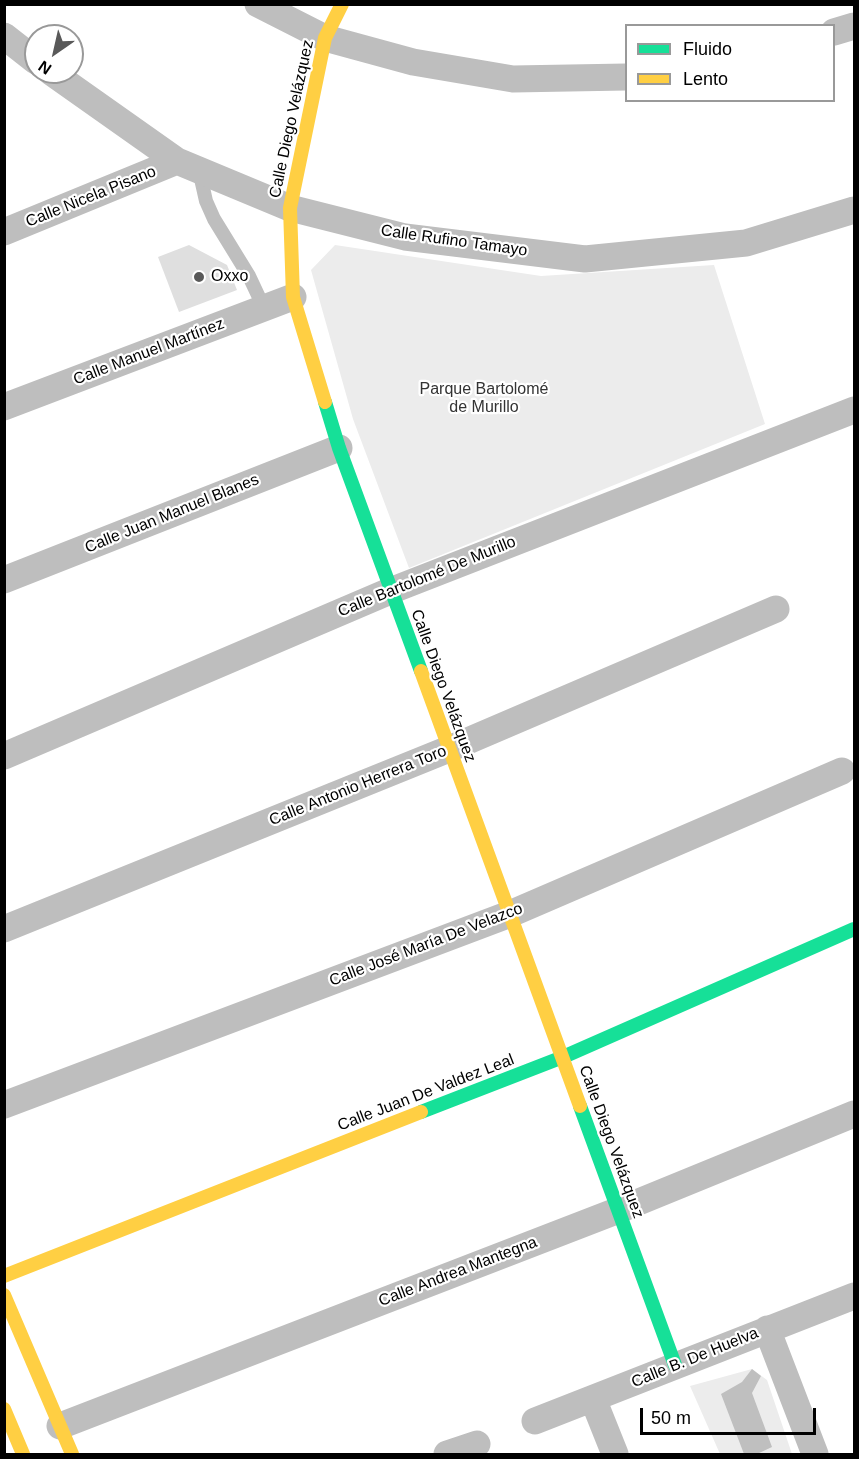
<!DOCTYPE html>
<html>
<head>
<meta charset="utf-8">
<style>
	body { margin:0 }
	#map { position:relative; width:859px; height:1459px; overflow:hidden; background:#fff; font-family:Helvetica,sans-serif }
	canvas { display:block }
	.frame { position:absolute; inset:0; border:6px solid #000; pointer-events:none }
	.legend { position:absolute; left:625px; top:24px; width:210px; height:78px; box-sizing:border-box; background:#fff; border:2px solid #999; margin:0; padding:8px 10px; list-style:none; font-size:18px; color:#000 }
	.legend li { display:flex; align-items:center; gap:12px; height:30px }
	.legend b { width:30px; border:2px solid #999 }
	.north { position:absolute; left:24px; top:24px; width:60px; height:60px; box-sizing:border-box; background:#fff; border:2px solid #999; border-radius:50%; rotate:214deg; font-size:16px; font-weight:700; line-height:24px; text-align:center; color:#000 }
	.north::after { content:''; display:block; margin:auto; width:21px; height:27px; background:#595959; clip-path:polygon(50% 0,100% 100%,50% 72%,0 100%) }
	.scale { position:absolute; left:640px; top:1408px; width:176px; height:27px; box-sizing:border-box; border:3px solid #000; border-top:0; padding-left:8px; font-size:18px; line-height:21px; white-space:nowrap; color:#000; -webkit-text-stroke:4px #fff; paint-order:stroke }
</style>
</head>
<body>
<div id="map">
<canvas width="859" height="1459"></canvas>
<div class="frame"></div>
<ul class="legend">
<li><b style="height:8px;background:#16e098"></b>Fluido</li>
<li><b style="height:8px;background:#ffcf43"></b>Lento</li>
</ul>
<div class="north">N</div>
<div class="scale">50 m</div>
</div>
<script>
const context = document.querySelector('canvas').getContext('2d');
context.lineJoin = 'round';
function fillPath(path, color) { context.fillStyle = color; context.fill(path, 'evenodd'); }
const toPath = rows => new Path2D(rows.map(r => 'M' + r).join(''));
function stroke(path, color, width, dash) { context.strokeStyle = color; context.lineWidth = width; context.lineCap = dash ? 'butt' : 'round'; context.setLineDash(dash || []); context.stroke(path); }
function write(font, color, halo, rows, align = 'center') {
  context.font = font + ' Helvetica,sans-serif'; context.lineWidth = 4.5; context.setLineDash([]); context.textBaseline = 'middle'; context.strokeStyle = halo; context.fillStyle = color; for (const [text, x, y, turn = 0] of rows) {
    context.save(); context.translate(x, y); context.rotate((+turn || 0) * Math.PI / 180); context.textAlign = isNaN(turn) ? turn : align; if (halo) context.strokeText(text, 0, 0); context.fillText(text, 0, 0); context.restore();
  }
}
const green = toPath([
	[335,245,541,276,714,265,765,424,409,568,353,419,311,270],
	[752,1369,767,1380,792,1454,720,1454,690,1386]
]);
const water = toPath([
	[752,1369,761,1376,752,1393,772,1447,757,1454,744,1454,721,1394,742,1382]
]);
const building = toPath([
	[189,245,227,265,237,290,179,312,158,257]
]);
const lane = toPath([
	[199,170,206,201,214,219,249,276,264,308]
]);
const street = toPath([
	[258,4,325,38,413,62,513,79,626,77],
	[834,32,854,26],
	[4,36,36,61],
	[51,72,177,161,290,208,405,237,585,259,746,243,854,210],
	[4,232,177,161],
	[4,407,293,297],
	[4,580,339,448],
	[4,756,390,591,854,410],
	[4,929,449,749,776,609],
	[4,1105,510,914,842,771],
	[767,1329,815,1454],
	[593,1399,615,1454],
	[535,1421,854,1296],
	[60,1426,619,1210,854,1114],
	[447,1454,477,1444]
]);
const fast = toPath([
	[325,402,339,448,421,671],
	[580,1106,675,1365],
	[421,1112,563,1057,854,929]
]);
const slow = toPath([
	[325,402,293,297,290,208,325,38,342,4],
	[421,671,580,1106],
	[4,1276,421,1112],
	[4,1295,72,1454],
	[4,1409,23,1454]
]);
const markers = [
	[199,277,6,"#595959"]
];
const streetNames = [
	["Calle Diego Velázquez",292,119,-78],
	["Calle Nicela Pisano",91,197,-22],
	["Calle Rufino Tamayo",454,241,8],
	["Calle Manuel Martínez",149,352,-21],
	["Calle Juan Manuel Blanes",172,514,-22],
	["Calle Bartolomé De Murillo",427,577,-22],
	["Calle Diego Velázquez",443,686,70],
	["Calle Antonio Herrera Toro",358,786,-22],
	["Calle José María De Velazco",426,945,-21],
	["Calle Juan De Valdez Leal",426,1093,-21],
	["Calle Diego Velázquez",611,1142,70],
	["Calle Andrea Mantegna",458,1272,-21],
	["Calle B. De Huelva",695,1358,-22]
];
const poiNames = [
	["Oxxo",211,277]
];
const parkNames = [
	["Parque Bartolomé",484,390],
	["de Murillo",484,408]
];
fillPath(green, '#ececec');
fillPath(water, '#bfbfbf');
fillPath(building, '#dfdfdf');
stroke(lane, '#bebebe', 14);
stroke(street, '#bebebe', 27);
stroke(fast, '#16e098', 14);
stroke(slow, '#ffcf43', 14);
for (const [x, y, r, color] of markers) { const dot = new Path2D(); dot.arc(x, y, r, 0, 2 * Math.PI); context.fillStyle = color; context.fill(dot); stroke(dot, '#fff', 2); }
write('16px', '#000', '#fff', streetNames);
write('16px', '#000', '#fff', poiNames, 'left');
write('16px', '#333', '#fff', parkNames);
</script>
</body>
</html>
